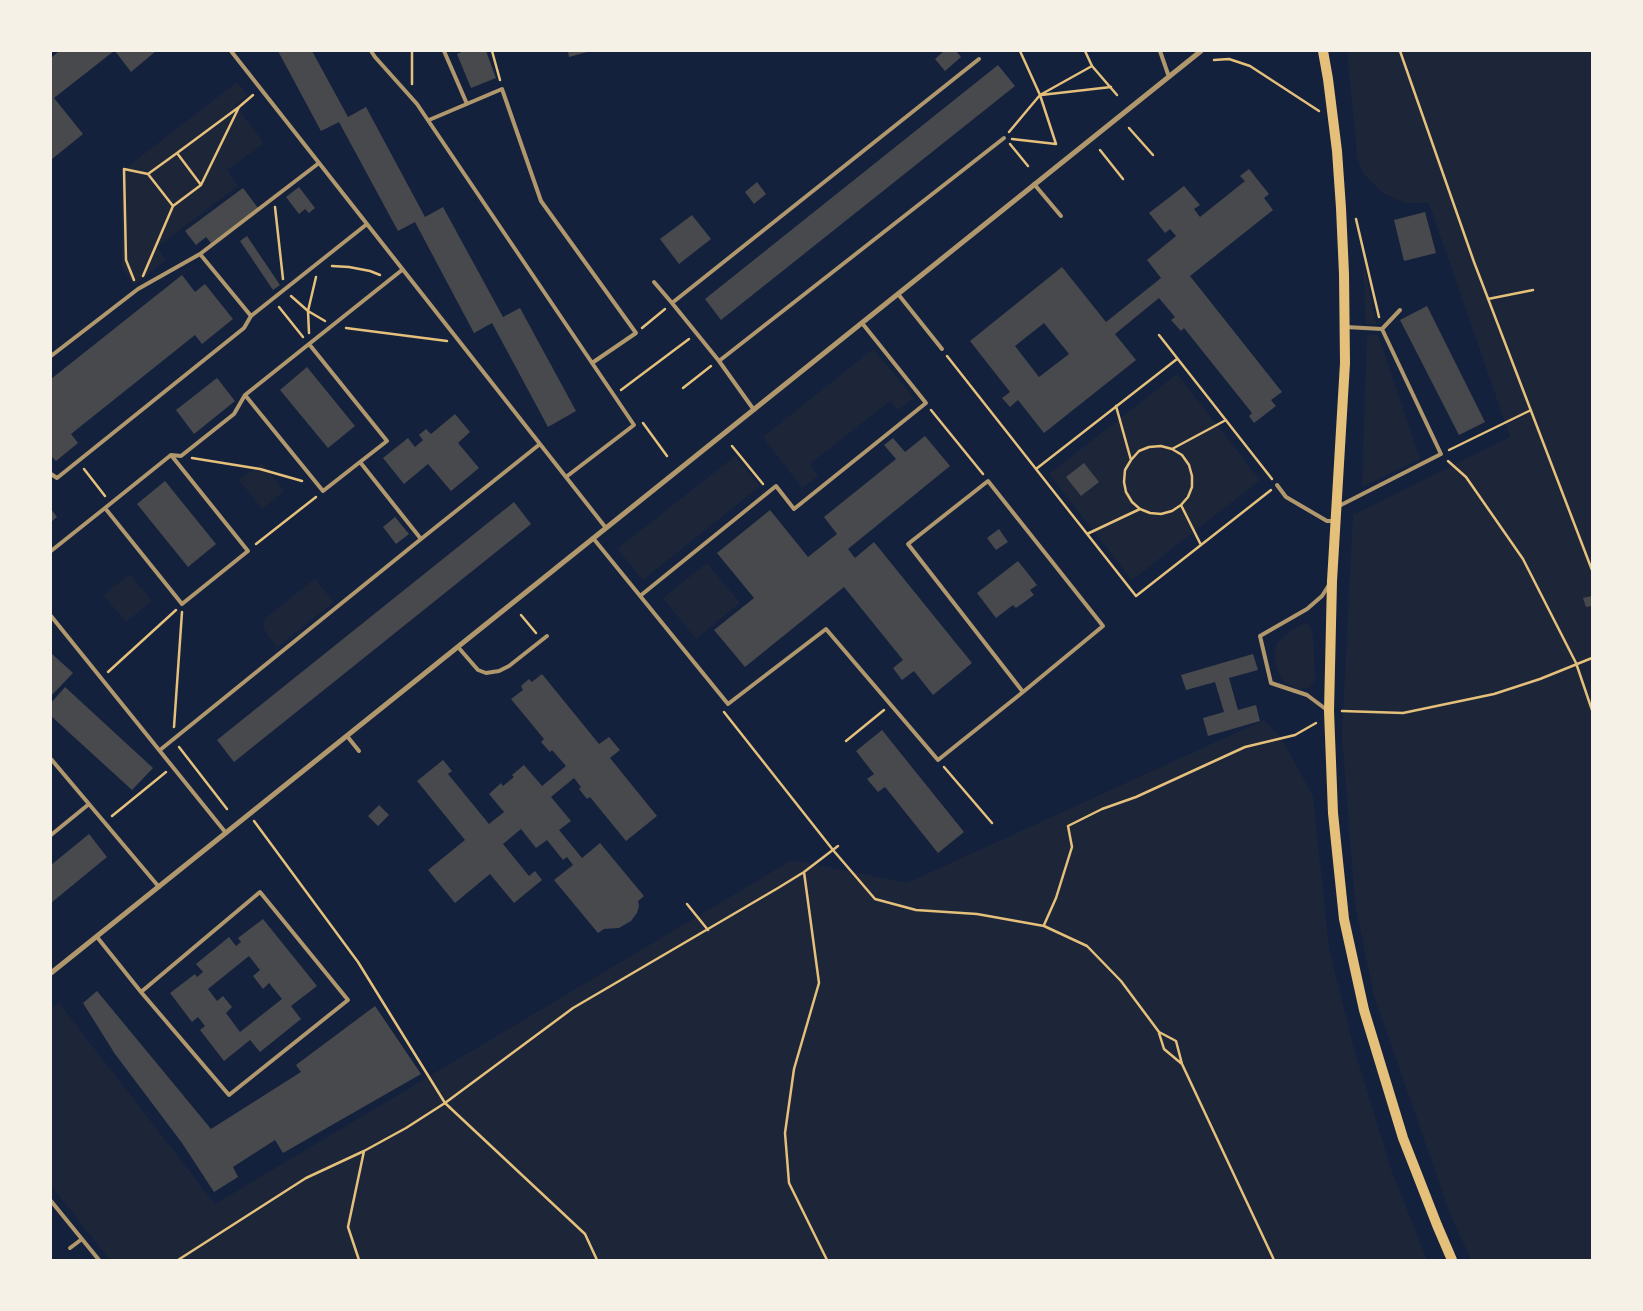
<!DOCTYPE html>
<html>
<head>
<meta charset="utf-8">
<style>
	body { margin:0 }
	#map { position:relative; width:1643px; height:1311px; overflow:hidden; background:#14213d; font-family:"Nunito Sans",sans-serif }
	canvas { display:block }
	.frame { position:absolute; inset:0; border:52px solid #f6f1e7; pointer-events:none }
</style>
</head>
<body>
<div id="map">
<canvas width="1643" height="1311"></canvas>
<div class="frame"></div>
</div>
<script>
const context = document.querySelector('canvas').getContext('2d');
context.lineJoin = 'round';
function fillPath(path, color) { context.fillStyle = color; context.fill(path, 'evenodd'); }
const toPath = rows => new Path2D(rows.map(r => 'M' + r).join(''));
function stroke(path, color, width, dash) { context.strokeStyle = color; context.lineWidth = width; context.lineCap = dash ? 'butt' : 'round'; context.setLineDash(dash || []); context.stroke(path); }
const green = toPath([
	[1347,51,1592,51,1592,1260,1471,1260,1449,1211,1374,996,1355,904,1342,735,1353,515,1510,437,1429,203,1405,203,1383,193,1362,172,1357,156],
	[237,82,248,95,235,105,264,143,227,170,238,186,157,247,166,260,134,285,122,267,122,171],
	[1363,262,1376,324,1366,324],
	[1367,335,1378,335,1420,459,1362,487],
	[873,349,914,398,898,410,890,401,810,464,818,476,802,488,763,437],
	[1177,374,1260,480,1132,580,1049,474],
	[735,456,760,486,643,580,617,549],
	[262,463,284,491,262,509,239,480],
	[707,563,740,603,696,639,663,598],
	[130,574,152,601,126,622,103,595],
	[315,579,334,602,277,647,263,628,265,618],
	[1304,623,1310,625,1313,637,1315,680,1308,688,1297,689,1284,682,1278,671,1274,655,1277,643,1292,630],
	[1264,720,1279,736,1285,745,1313,796,1329,948,1353,1045,1392,1172,1427,1260,110,1260,51,1186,51,1009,59,1003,215,1204,792,860,907,883]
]);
const building = toPath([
	[59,51,114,51,54,98,83,134,52,159,51,58],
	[115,51,156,51,131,72],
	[278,51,312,51,348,117,366,107,425,217,443,207,503,317,520,308,576,411,548,427,492,323,474,333,415,222,398,231,339,122,321,131],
	[464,51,486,51,496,78,471,88,457,54],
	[568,51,587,51,587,52,569,57],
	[944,51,956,51,961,57,945,71,935,59],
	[998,65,1015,86,721,320,705,299],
	[1249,169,1269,194,1264,198,1273,210,1190,276,1282,392,1271,400,1276,406,1254,423,1249,416,1252,413,1184,328,1181,331,1171,320,1175,317,1159,298,1115,334,1136,360,1044,433,1018,400,1010,407,1002,398,1010,392,970,341,1062,267,1106,322,1161,278,1147,260,1176,236,1170,229,1165,233,1149,213,1184,186,1200,205,1194,209,1200,217,1245,181,1240,176],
	[1044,323,1069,354,1039,377,1015,346],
	[757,182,766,194,754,204,745,192],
	[299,187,315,208,309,213,305,209,299,214,286,197],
	[243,188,258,208,211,243,206,237,196,245,185,231],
	[1425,212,1436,253,1404,261,1394,220],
	[692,215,711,239,679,264,660,239],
	[247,236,280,285,273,290,240,241],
	[182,275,195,292,205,284,233,319,202,344,195,335,71,434,78,443,56,461,51,456,51,379],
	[1427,306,1485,422,1459,435,1400,320],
	[307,367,355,426,328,448,280,390],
	[217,378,235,401,194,434,176,410],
	[455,414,470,432,458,443,479,468,451,491,428,464,404,484,383,458,408,438,415,447,423,440,419,435,426,429,431,434],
	[925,436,950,466,848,549,855,558,874,542,972,663,933,695,914,671,902,680,893,668,903,660,844,587,745,667,714,630,754,598,717,553,770,510,808,557,837,534,824,517,896,459,884,445,893,438,905,452],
	[1084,463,1099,482,1081,496,1066,477],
	[165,481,216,544,188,567,137,504],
	[514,502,531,524,234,762,217,740],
	[51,509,57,517,51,522],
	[395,517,409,534,396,544,383,527],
	[999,529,1008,542,996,550,987,538],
	[1018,561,1037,585,1030,590,1034,595,1016,608,1013,605,996,618,977,593],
	[1592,596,1592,606,1586,607,1583,598],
	[51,653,73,673,51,696],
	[1253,654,1258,670,1229,678,1238,710,1256,705,1260,721,1208,736,1203,718,1224,712,1215,682,1186,690,1181,675],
	[542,674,599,744,609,737,620,750,610,758,657,816,626,841,590,797,587,799,579,789,581,787,574,778,551,797,571,821,559,830,582,858,600,843,644,896,638,901,639,906,637,913,631,921,619,928,604,929,598,933,554,880,573,865,567,857,563,860,547,840,536,848,521,829,503,844,529,876,535,871,542,880,514,903,490,874,455,903,428,870,465,840,417,781,443,760,452,771,448,774,489,824,504,812,489,794,501,783,503,786,514,777,512,775,524,765,542,786,566,766,552,750,550,752,541,742,544,739,511,699,523,690,521,686,529,679,532,682],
	[65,687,153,768,132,790,51,716,51,703],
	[882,730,964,832,938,853,885,787,878,792,867,779,874,774,856,751],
	[379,805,389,815,378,826,368,816],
	[89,834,107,857,51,903,51,865],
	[263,919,317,986,291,1006,301,1019,260,1052,250,1040,224,1061,200,1030,205,1026,198,1017,192,1022,170,993,195,974,197,977,203,972,196,964,229,937,236,946,241,942,238,938],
	[249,956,260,970,253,976,263,989,269,983,282,999,240,1032,226,1013,232,1007,223,996,217,1001,208,989],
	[97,991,211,1129,301,1072,296,1065,375,1006,421,1074,283,1153,275,1140,233,1167,238,1177,214,1192,182,1143,115,1054,83,1003]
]);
const path = toPath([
	[492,51,500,80],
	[1085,51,1092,66,1117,95],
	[1400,51,1474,262,1592,570],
	[1214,60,1229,59,1250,66,1319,111],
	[412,84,412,51],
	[1041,95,1111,87],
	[239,107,253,95],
	[1129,128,1153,155],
	[1009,132,1040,95,1092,66],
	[1012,139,1056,144,1040,95,1020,51],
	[1010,144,1028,166],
	[1100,150,1123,179],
	[173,206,148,174,177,153,201,185],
	[275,207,283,279],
	[1356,219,1379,317],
	[332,266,349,267,370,271,380,275],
	[143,276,173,206,201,185,239,107,177,153],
	[134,280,126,260,124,169,148,174],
	[291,296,308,311,325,321],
	[1488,299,1533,290],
	[279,307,303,337],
	[346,328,447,341],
	[642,328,665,309],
	[309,333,308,311,316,277],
	[1159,335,1272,479],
	[947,356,1136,596,1271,490],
	[683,388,711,366],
	[621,390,689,339],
	[1116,406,1131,460],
	[931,410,983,474],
	[643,423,667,456],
	[732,446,763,484],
	[1172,449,1226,420],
	[1449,450,1531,410],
	[192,458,260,469,302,481],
	[1448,461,1466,477,1523,559,1576,663,1592,710],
	[84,469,105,496],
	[1036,469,1177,359],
	[1181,505,1201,545],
	[1087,534,1140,509,1150,513,1161,514,1172,511,1181,505,1188,497,1192,487,1192,476,1189,465,1182,455,1172,449,1161,446,1149,447,1139,451,1131,460,1125,470,1124,482,1126,492,1132,502,1140,509],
	[256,544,316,497],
	[521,615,536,633],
	[108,672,176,610],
	[1342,711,1403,713,1494,694,1540,679,1592,658],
	[724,712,833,850,875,899,916,910,977,914,1044,926,1087,946,1121,981,1159,1032,1176,1041,1182,1064,1274,1260],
	[174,727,182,612],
	[846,741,884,710],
	[179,747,227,809],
	[944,767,992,823],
	[112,816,166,772],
	[254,821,358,962,445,1103,585,1234,597,1260],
	[804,872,819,983,794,1069,785,1133,789,1183,827,1260],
	[687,904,708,930],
	[1044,925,1056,898,1072,847,1068,826,1102,809,1136,797,1245,747,1295,735,1316,723],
	[1159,1033,1164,1049,1182,1064],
	[178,1260,306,1178,364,1151,406,1128,445,1103,573,1008,778,888,804,872,838,846],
	[359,1260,348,1227,364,1151]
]);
const service = toPath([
	[231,51,606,528],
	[371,51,375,57,417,104,634,425,566,477],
	[444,51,467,104],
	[1160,51,1169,77],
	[429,120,502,89,541,201,636,333,592,363],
	[1034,184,1061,216],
	[200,254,251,316,367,224],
	[402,270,309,344,387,441,360,462,421,539],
	[654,282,672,303],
	[898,294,942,349],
	[1346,327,1382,329,1400,310],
	[309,344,245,395,323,491,360,462],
	[51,356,138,289,200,254,319,163],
	[719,361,1004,138],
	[754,410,719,361,672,303,979,59],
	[171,455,248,551,182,604,105,508,171,455],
	[171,455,181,456,234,414,245,395],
	[51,474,57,478,244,328,251,316],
	[1277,485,1286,497,1327,521,1335,521],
	[1337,507,1441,454,1382,329],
	[593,538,728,704,826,629,938,760,1023,692,1103,626,988,481,908,544,1023,692],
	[51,551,105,508],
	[640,596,776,486,794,509,926,403,862,323],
	[51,616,226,833],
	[458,647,478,670,486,673,499,671,509,666,547,636],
	[1327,710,1307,695,1271,683,1260,636,1307,609,1322,596,1329,585],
	[347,736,359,751],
	[160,750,421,539,540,444],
	[51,759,159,887],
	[51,835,89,804],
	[97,937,141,992,260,892,348,1000,229,1095,141,992],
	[51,1201,99,1260],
	[70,1248,82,1239]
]);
const minor = toPath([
	[51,973,1201,51]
]);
const secondary = toPath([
	[1323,51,1328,79,1337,151,1341,208,1344,274,1345,363,1332,581,1329,711,1333,813,1344,919,1364,1010,1403,1138,1437,1225,1452,1260]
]);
fillPath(green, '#1d2539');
fillPath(building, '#48494c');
stroke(path, '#e5c07b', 2.5);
stroke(service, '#b1986c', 4);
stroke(minor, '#b1986c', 5);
stroke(secondary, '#e5c07b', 10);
</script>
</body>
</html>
